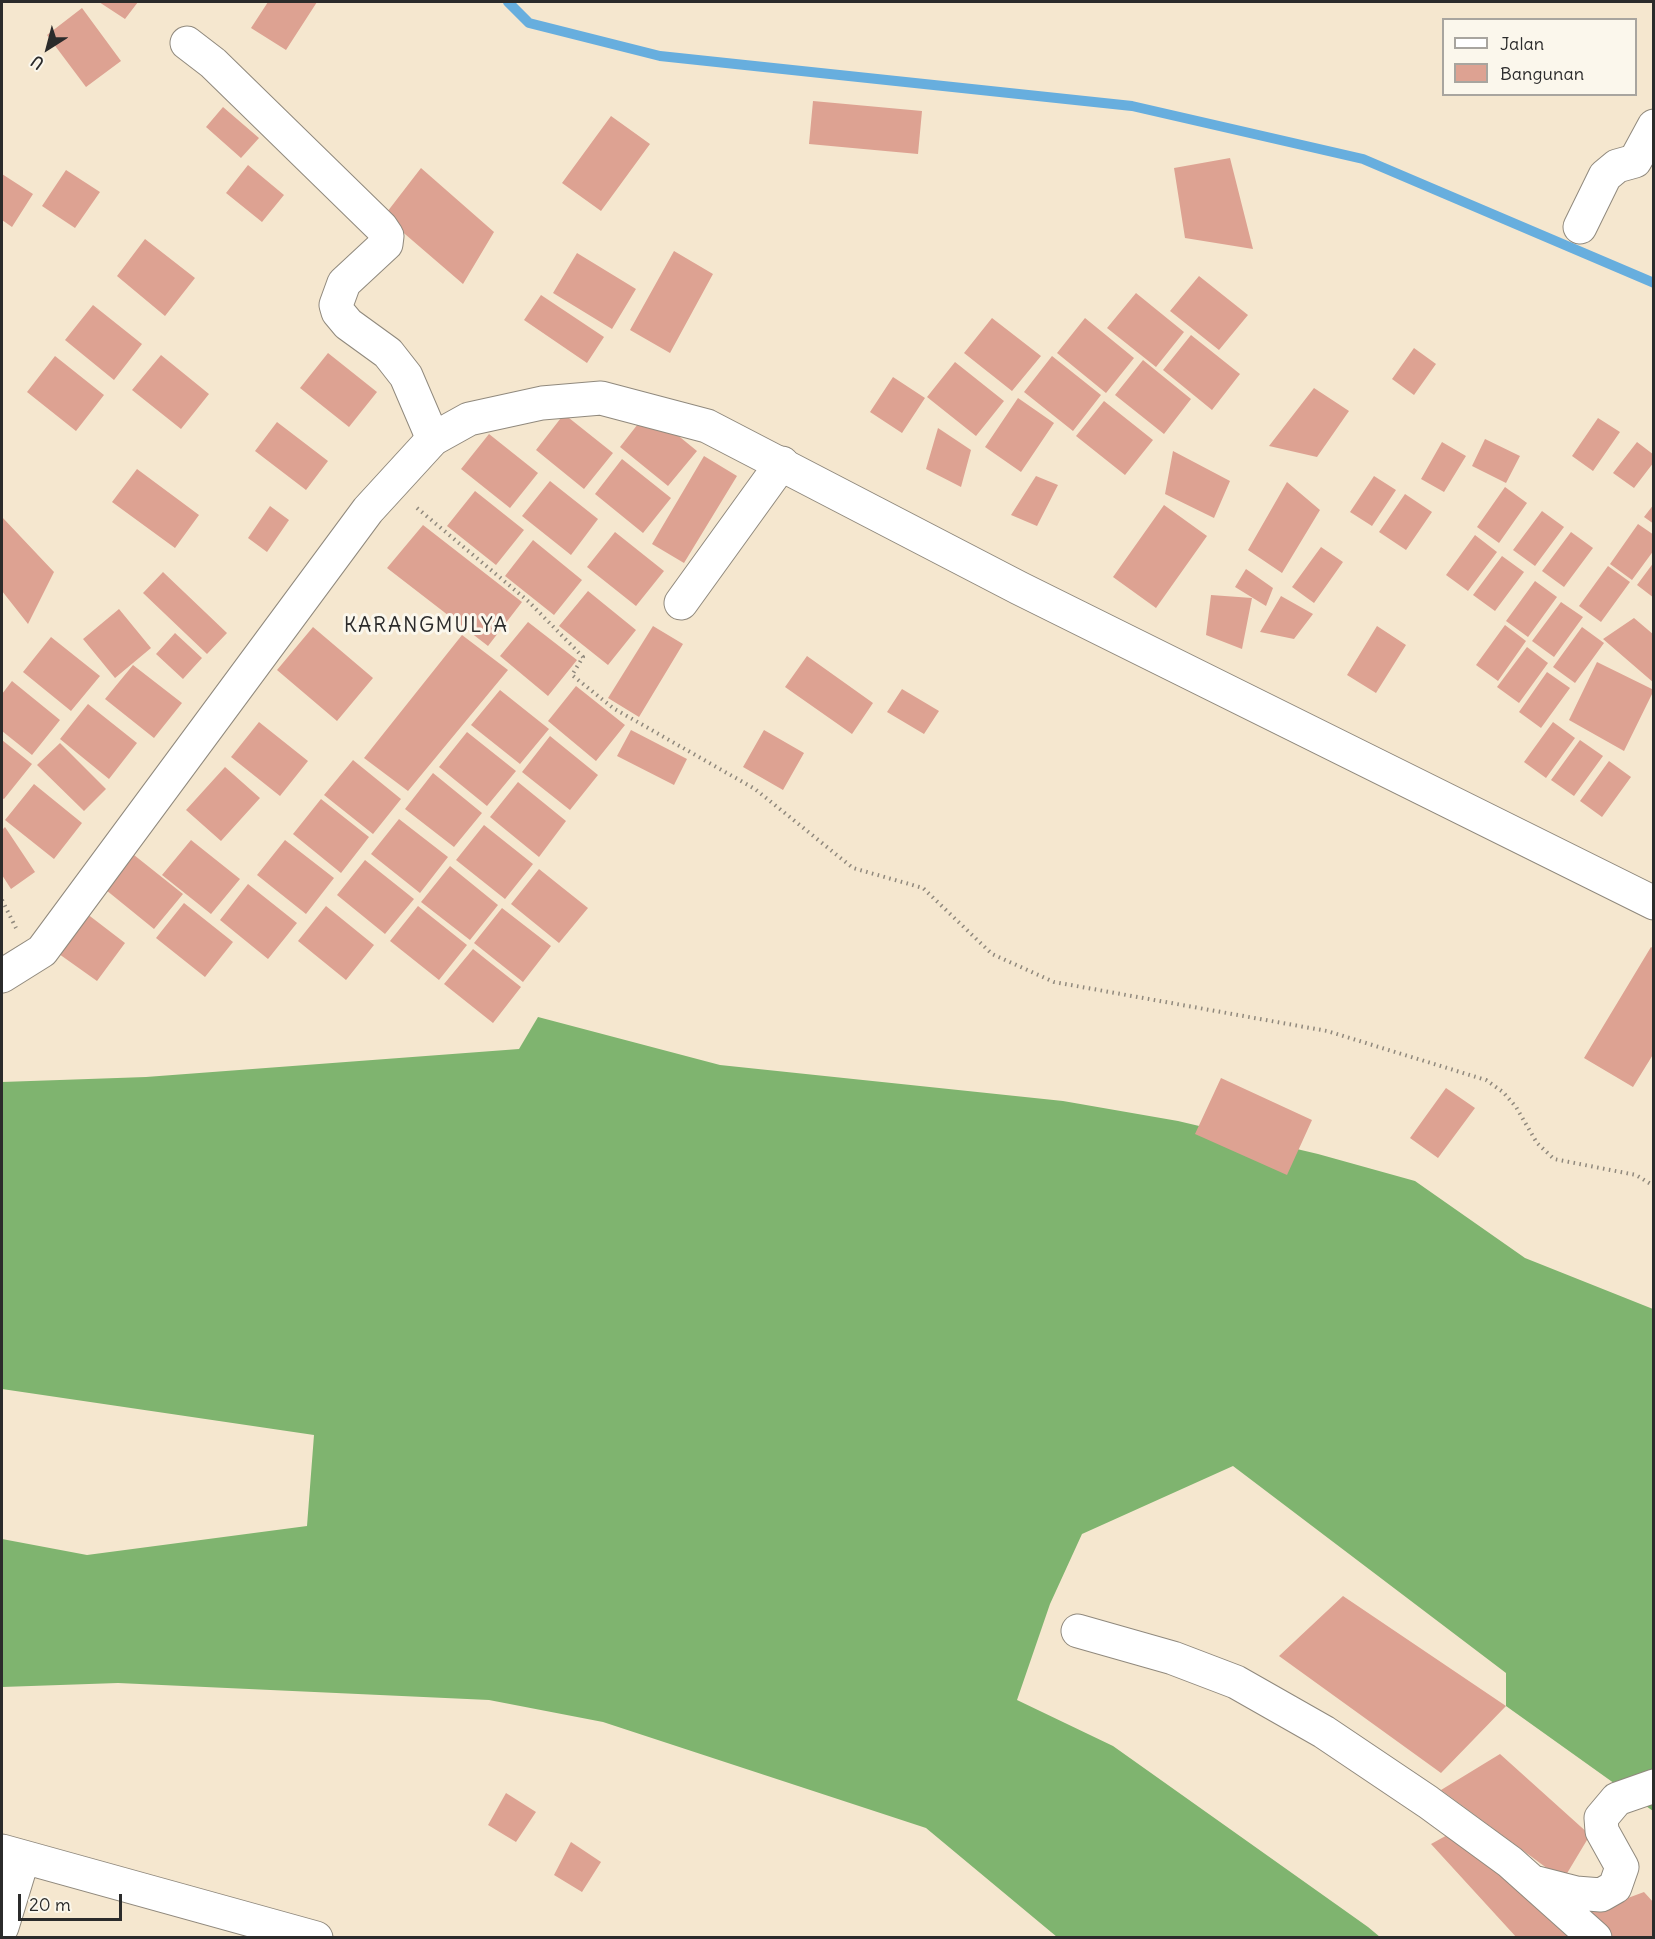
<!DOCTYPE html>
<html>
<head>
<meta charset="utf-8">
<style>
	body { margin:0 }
	#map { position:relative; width:1655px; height:1939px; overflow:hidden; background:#f5e7cf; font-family:Delius,sans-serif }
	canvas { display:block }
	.frame { position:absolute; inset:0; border:3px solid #2b2b2b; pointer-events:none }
	.legend { position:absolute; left:1442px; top:18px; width:195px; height:78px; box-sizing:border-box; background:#fbf7ec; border:2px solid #a8a59f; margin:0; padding:8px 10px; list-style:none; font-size:18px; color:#2b2b2b }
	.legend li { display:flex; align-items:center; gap:12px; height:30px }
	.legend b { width:30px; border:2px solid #a8a59f }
	.north { position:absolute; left:18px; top:18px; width:60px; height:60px; -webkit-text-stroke:4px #fbf7ec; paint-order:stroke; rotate:216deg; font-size:16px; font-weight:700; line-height:24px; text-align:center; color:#2b2b2b }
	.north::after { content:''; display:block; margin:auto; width:21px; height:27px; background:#2b2b2b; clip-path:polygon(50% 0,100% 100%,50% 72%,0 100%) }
	.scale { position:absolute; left:18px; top:1894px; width:104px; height:27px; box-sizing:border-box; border:3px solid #2b2b2b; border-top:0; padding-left:8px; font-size:18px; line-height:21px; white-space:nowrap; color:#2b2b2b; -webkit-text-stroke:4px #fbf7ec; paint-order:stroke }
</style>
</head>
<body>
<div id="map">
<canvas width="1655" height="1939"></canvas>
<div class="frame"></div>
<ul class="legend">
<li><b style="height:8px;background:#fff"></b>Jalan</li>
<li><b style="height:16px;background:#dda292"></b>Bangunan</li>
</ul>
<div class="north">U</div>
<div class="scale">20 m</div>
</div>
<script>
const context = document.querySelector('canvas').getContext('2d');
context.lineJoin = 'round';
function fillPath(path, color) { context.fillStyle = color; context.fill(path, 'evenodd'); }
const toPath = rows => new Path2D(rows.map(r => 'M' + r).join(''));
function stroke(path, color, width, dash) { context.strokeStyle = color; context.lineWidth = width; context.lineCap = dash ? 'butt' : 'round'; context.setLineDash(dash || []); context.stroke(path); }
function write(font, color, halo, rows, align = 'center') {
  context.font = font + ' Delius,sans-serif'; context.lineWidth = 6; context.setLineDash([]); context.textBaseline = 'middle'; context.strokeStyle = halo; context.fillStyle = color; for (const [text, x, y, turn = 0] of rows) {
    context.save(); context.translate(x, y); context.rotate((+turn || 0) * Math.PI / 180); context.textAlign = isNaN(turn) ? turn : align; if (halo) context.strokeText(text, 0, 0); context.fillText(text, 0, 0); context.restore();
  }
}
const forest = toPath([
	[538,1017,720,1065,1063,1101,1178,1121,1318,1154,1415,1181,1525,1258,1653,1309,1653,1811,1506,1706,1506,1673,1233,1466,1082,1534,1050,1604,1017,1700,1113,1746,1368,1927,1380,1937,1057,1937,926,1828,603,1722,489,1700,118,1683,2,1687,2,1539,87,1555,307,1526,314,1435,2,1389,2,1082,146,1077,519,1049]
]);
const stream = toPath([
	[508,2,529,23,660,56,1132,106,1363,159,1654,283]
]);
const building = toPath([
	[99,2,138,2,125,19],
	[268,2,317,2,286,50,251,28],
	[82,8,121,61,86,87,47,35],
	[813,101,922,111,918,154,809,144],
	[223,107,259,138,241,158,206,127],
	[611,116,650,144,601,211,562,183],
	[1230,158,1253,249,1185,238,1174,168],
	[248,165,284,195,262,222,226,193],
	[421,168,494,232,463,284,384,216],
	[66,170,100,192,75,228,42,206],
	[2,174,33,194,12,227,2,220],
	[145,239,195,278,165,316,117,276],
	[674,251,713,274,670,353,630,330],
	[577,253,636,289,612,329,553,293],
	[1199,276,1248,315,1219,350,1170,311],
	[1136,293,1184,332,1156,367,1107,328],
	[541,295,604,337,587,363,524,320],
	[93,305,142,344,114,380,65,340],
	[992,318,1041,356,1012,391,964,353],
	[1085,318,1134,358,1106,393,1057,353],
	[1191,335,1240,374,1212,410,1163,370],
	[1414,348,1436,364,1414,395,1392,379],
	[328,353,377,392,349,427,300,388],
	[161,355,209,394,181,429,132,390],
	[55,356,104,395,76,431,27,392],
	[1052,356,1101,395,1073,431,1024,392],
	[1143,360,1191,399,1164,434,1115,395],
	[955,362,1004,401,976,436,927,397],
	[893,377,925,398,902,433,870,412],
	[1314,388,1349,411,1317,457,1269,446],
	[1018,398,1054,423,1021,472,985,447],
	[1104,401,1153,440,1125,475,1076,436],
	[648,411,697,451,668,486,620,447],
	[564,414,613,453,584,489,536,450],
	[1598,418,1620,432,1593,471,1572,456],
	[277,422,328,461,306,490,255,451],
	[938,428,971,450,961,487,926,469],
	[489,434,538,473,510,508,461,469],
	[1485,439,1520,456,1506,483,1472,466],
	[1442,442,1466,456,1444,492,1421,479],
	[1637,442,1654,455,1654,462,1634,488,1613,473],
	[1173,451,1230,481,1214,518,1165,494],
	[704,456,737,476,684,563,652,544],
	[622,459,671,498,643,533,595,494],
	[137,469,199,515,175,548,112,502],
	[1036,476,1058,485,1037,526,1011,515],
	[1374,476,1396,490,1372,526,1350,512],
	[550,481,598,519,571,555,522,516],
	[1287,482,1320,510,1282,573,1248,550],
	[1505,487,1527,503,1499,543,1477,527],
	[475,491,524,530,496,565,447,526],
	[1405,494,1432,512,1406,550,1379,532],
	[1654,504,1654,524,1644,517],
	[1164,505,1207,536,1156,608,1113,577],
	[270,506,289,520,267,552,248,538],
	[1542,511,1564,527,1535,566,1513,550],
	[2,517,54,572,28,624,2,591],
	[1638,524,1654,535,1654,550,1632,580,1610,564],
	[423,525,522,602,488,646,387,568],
	[615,532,664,571,636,606,587,567],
	[1571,532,1593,548,1564,587,1542,571],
	[1475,535,1497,552,1468,591,1446,575],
	[533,540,582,580,554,615,505,576],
	[1321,547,1343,562,1314,603,1292,587],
	[1502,556,1524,572,1495,611,1473,595],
	[1654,562,1654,598,1637,585],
	[1608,566,1630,582,1601,622,1579,606],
	[1246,569,1273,588,1266,606,1235,587],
	[163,572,227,633,207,654,143,593],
	[1535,581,1557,597,1528,637,1506,621],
	[588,591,636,630,608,665,559,626],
	[1211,595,1252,598,1242,649,1206,635],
	[1281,596,1313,614,1294,639,1260,632],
	[1561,602,1583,617,1554,657,1532,641],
	[119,609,151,648,115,678,83,639],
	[1634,618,1654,635,1654,683,1603,639],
	[528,622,577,660,548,696,500,656],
	[1505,625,1526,641,1498,681,1476,665],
	[653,626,683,644,639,717,608,698],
	[1377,626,1406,645,1376,693,1347,675],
	[313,627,373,678,337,721,277,670],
	[1582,627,1604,643,1575,683,1553,667],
	[175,633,202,658,183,679,156,654],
	[462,635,508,670,408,791,364,758],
	[51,637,100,676,71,711,23,672],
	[1527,647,1548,663,1519,703,1497,687],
	[807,656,873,703,852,734,785,687],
	[1597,662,1654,690,1624,751,1569,720],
	[133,665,182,703,154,738,105,699],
	[1547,672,1570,688,1541,728,1519,712],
	[12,681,60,720,32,755,2,731,2,694],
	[576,686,625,725,596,761,548,721],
	[902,689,939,711,924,734,887,712],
	[500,690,549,729,520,764,471,725],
	[88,704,137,743,109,779,60,739],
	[259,722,308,761,280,796,231,757],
	[1553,722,1575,738,1546,778,1524,762],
	[631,730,687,759,674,785,617,756],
	[764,730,804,753,783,790,743,767],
	[467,732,516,771,487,806,439,767],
	[550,736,598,775,570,810,522,772],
	[2,740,32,764,4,799,2,798],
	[1580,740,1603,756,1574,796,1551,780],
	[60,743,106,789,84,811,37,765],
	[353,760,401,799,373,834,324,795],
	[1609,761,1631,777,1602,817,1580,801],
	[225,767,260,798,221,841,186,810],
	[433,773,482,813,454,847,405,809],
	[518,782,566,821,539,857,490,817],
	[34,784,82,823,54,859,5,820],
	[321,799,369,837,341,873,293,834],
	[399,819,448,857,420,893,371,854],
	[484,825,533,864,505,899,456,860],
	[5,827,35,872,11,889,2,875,2,830],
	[191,840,240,879,211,914,162,875],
	[285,840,334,878,306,914,257,875],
	[134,855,183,894,154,929,106,890],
	[365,860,414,899,385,934,337,895],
	[450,866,498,905,470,940,421,902],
	[539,869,588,908,559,943,511,904],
	[248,884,297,923,268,959,220,920],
	[184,903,233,942,205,977,156,938],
	[326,906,374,945,346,980,298,941],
	[418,906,467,945,439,980,390,941],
	[502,908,551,946,523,982,474,943],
	[82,910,125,943,97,981,52,949],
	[1651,947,1654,949,1654,1053,1633,1087,1584,1058],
	[473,949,521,987,493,1023,444,984],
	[1221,1078,1312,1120,1287,1175,1195,1134],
	[1446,1088,1475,1108,1438,1158,1410,1138],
	[1343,1596,1506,1706,1441,1773,1279,1656],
	[1500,1754,1590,1835,1563,1880,1441,1790],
	[506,1793,536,1812,516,1842,488,1825],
	[1462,1827,1544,1911,1569,1938,1517,1938,1431,1844],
	[571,1842,601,1862,582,1892,554,1875],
	[1644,1892,1654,1903,1654,1938,1597,1938,1574,1918]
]);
const path = toPath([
	[417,508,528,601,583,657,572,675,613,708,755,789,853,868,923,888,992,954,1054,982,1327,1031,1486,1080,1503,1092,1516,1107,1537,1143,1554,1159,1636,1175,1654,1186],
	[2,900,16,928]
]);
const minor = toPath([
	[187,43,213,63,381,227,387,236,386,244,344,283,336,305,338,312,348,324,388,353,406,376,433,439],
	[1580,227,1605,176,1617,166,1635,161,1654,126],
	[681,603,782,463],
	[1078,1631,1173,1658,1236,1682,1324,1732,1428,1802,1510,1862,1595,1938],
	[2,1851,316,1938],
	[1537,1883,1576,1893,1601,1895,1615,1887,1622,1867,1602,1831,1601,1818,1617,1799,1654,1786],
	[2,1927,23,1858]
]);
const major = toPath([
	[2,976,42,951,368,510,433,439,469,419,542,403,601,398,707,426,1019,588,1654,903]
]);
const quarterNames = [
	["KARANGMULYA",426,626]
];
fillPath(forest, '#7fb46f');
stroke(stream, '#67aede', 10);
fillPath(building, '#dda292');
stroke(minor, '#90897d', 35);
stroke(major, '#90897d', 35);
stroke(path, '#90897d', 4, [1.5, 4.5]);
stroke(minor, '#fff', 33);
stroke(major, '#fff', 33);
context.letterSpacing = '1.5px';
write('21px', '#2b2b2b', '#fbf7ec', quarterNames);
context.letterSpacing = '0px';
</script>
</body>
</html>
